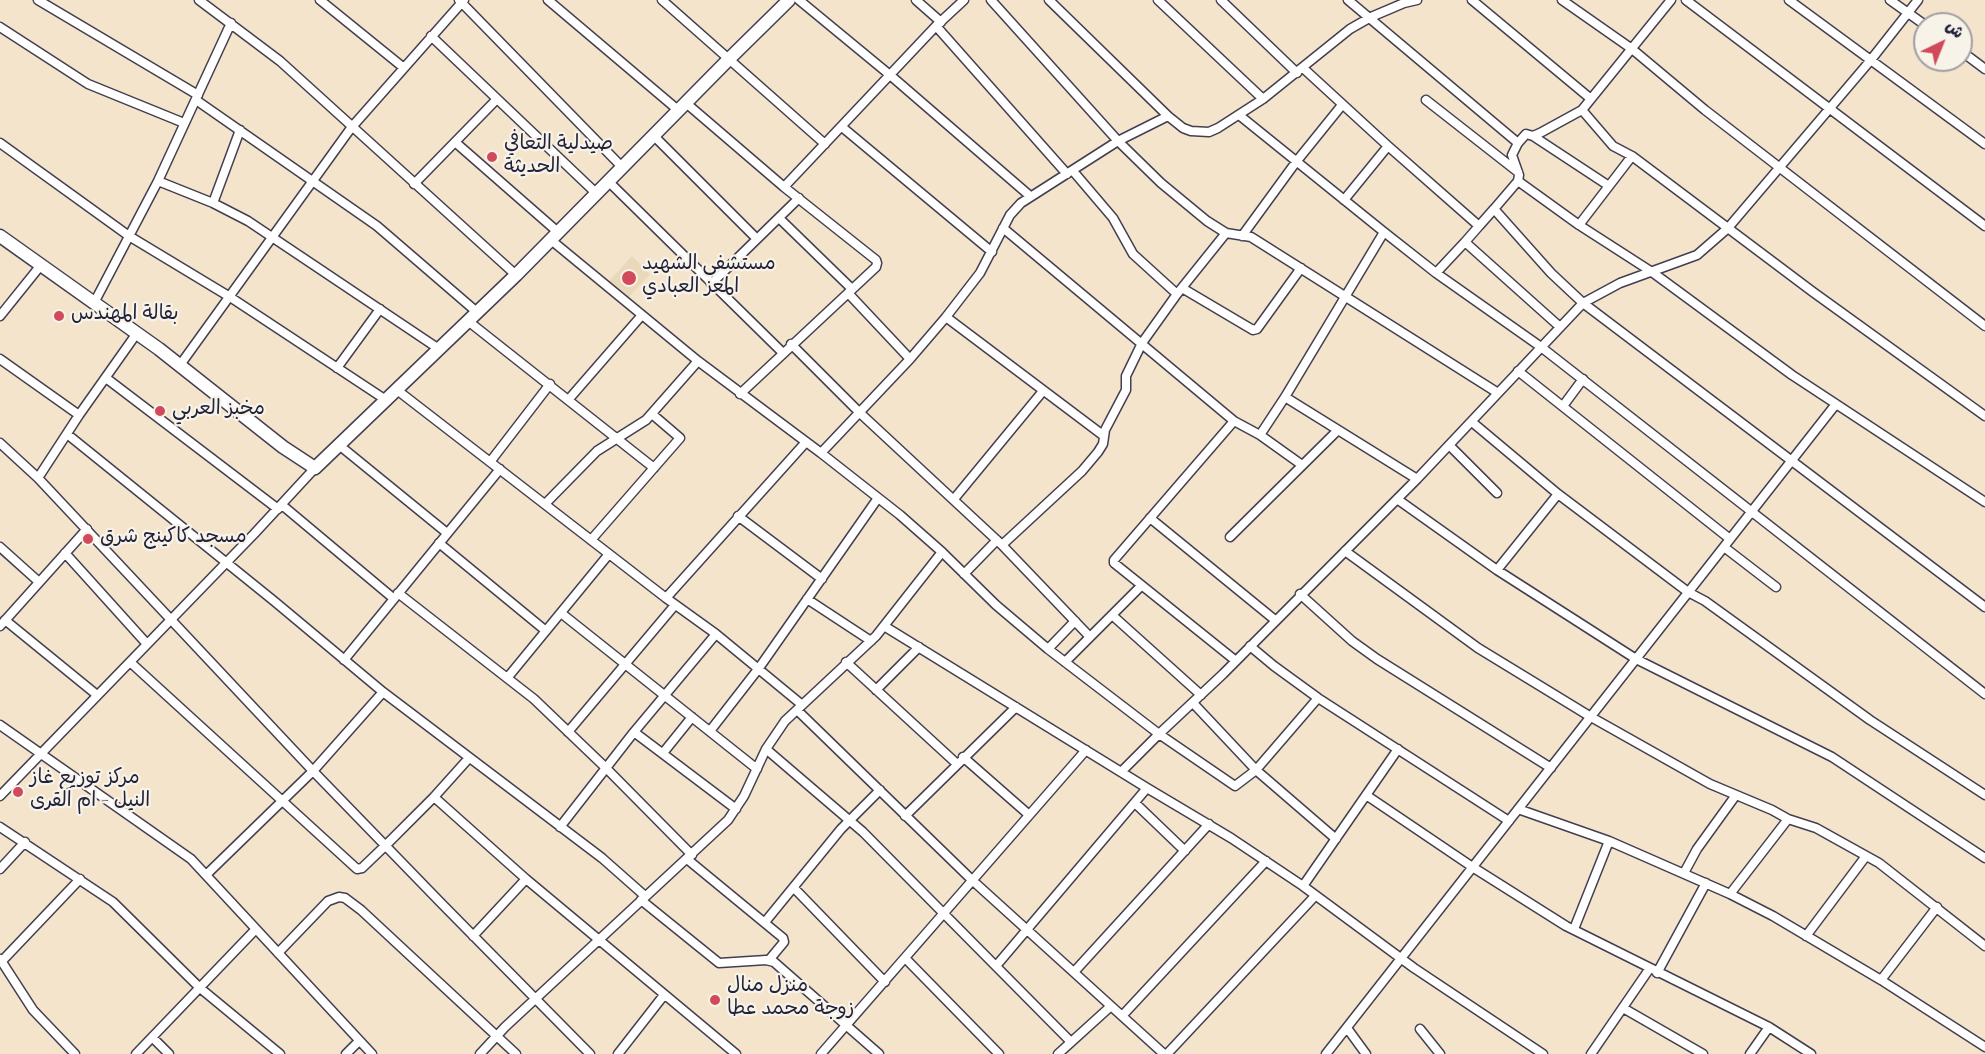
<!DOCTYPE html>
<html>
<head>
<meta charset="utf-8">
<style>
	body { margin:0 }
	#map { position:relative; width:1985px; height:1054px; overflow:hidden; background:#f4e4cc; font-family:"Indie Flower","Playpen Sans Arabic",sans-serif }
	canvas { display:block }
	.north { position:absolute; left:1913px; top:12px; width:60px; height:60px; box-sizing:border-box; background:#f7f3e8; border:2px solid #a29fa3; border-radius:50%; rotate:43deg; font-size:16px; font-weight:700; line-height:24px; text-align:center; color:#22223b }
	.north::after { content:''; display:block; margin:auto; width:21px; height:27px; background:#d1495b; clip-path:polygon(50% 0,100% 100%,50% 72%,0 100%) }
</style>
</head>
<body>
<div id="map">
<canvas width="1985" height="1054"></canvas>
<div class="north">ش</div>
</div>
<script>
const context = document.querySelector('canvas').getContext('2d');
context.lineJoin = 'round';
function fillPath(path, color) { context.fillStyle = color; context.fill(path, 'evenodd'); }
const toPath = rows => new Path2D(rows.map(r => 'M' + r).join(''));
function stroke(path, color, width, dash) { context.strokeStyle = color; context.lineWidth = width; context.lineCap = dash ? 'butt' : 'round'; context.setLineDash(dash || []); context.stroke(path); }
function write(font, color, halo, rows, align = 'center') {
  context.font = font + ' "Indie Flower","Playpen Sans Arabic",sans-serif'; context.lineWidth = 4.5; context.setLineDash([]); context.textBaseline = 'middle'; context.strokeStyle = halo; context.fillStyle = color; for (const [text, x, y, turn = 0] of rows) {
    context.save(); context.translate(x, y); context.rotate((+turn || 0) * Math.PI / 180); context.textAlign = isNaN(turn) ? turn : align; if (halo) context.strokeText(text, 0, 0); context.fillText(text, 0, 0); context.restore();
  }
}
const built = toPath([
	[632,256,650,274,628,298,608,282]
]);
const street = toPath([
	[38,0,198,95],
	[199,0,280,61,516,275],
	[320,0,404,68],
	[459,0,623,168],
	[548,0,678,110],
	[662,0,825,144],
	[799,0,890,75,1030,196],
	[916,0,941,22],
	[991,0,1118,141,1161,183,1207,221,1226,233,1251,237,1498,393],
	[1049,0,1168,116],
	[1158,0,1263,99],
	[1221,0,1297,73],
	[1348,0,1518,143],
	[1472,0,1591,99],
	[1562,0,1632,49,1705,110,1985,326],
	[1686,0,1985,226],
	[1789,0,1985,144],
	[1890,0,1925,25],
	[936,26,1067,174],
	[0,27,88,84,184,123],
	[431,36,597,194],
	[1961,51,1985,69],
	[1303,68,1388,146,1479,226,1465,242,1560,327],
	[196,100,377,226,478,313],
	[1426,100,1518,172],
	[686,103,784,187,876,260,877,263,876,267,740,394],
	[1582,110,1613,146,1632,156,1813,292,1985,416],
	[1239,115,1384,232,1436,273,1541,347,1985,694],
	[842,127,992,252],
	[654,136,757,239],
	[1533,136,1609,186],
	[455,142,559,233],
	[0,143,129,236,230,297,386,400],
	[1073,171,1113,218,1133,254,1177,294],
	[158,181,213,203,248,221,439,349],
	[1518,181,1579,225,1652,272,1792,375,1985,502],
	[609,182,783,353],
	[414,184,497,99],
	[784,187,936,26,964,0],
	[1344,200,1388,146],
	[213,203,240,130],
	[1494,209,1518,181,1519,175,1512,155,1518,143,1526,134,1533,136,1540,133,1582,110,1671,0],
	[779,218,852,289],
	[1579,225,1632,156],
	[1479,226,1494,209,1551,273,1583,303,1985,607],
	[1003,228,1234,421,1114,560,1114,563,1236,661],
	[1242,236,1296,162,1342,105],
	[551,240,698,361,821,453,900,515,942,552,996,605,1048,649,1159,734,1223,674,1417,479,1583,303,1620,283,1697,255,1728,228,1870,61,1918,0],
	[1436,273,1465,242],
	[711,284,799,198],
	[1182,288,1253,330,1257,329,1301,268],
	[848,293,910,359],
	[94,303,158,181,231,23],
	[0,316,41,265],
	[946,317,1104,436],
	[468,321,654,468],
	[791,344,860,413,1002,545,1090,637],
	[0,359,79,415],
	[180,365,351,128,464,0],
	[337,368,380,309],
	[1518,371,1730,539],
	[106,378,278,509],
	[397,390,666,598,716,634,801,704],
	[1285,397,1417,479],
	[569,399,642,315],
	[1563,406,1583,379],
	[1234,421,1260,435,1285,397,1384,232],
	[1472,422,1558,494,1688,592,1705,601,1870,720,1985,795],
	[67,434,274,601,383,692,602,858,645,896],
	[1260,435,1302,465],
	[0,443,38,478,313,771,442,904,590,1054],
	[339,445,447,533],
	[1449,445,1497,493],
	[821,453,910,359,946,317,980,273,1010,215,1021,203,1118,141,1168,116,1183,128,1191,131,1209,132,1218,128,1263,99,1350,29,1371,17,1404,3,1417,0],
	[490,462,550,384],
	[38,478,79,415,137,333],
	[954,499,1043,391],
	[1397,499,1497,570,1636,659,1832,757,1985,858],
	[546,503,597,451,646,420,698,361],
	[282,505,393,598],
	[738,516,822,579],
	[1150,518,1275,620],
	[1230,537,1338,430],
	[591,540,680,438,652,414],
	[439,543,546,631],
	[1002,545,1082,471,1098,452,1103,444,1105,430,1126,390,1126,376,1142,343,1177,294,1226,233],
	[0,547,39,582],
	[1724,547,1776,587],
	[1345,551,1478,648,1591,717,1710,784,1772,810,1788,819,1816,828,1879,863,1985,946],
	[65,553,147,644],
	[1497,570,1558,494],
	[964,574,997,540],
	[398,593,534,699,606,768,692,855],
	[1300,594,1352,641,1377,659,1551,768],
	[666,598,806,442],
	[807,599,871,641],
	[561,613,757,769],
	[1112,615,1201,695],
	[5,620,97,695],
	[0,626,87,529],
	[884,626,1147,788,1231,838,1303,886,1414,968,1543,1054],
	[1250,646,1274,666,1318,698,1509,821],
	[1048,649,1075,621],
	[344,660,500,469],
	[130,662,357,869,362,868,386,845,434,797,469,758],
	[846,662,956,763],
	[1065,662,1141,586],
	[508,677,609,554],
	[876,690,919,647],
	[1193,703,1256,770,1336,839],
	[797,710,972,880,1164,1054],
	[0,725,191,859,372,1054],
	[710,731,759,668,878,498],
	[568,732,675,605],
	[634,732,736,809],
	[766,749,863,832,1071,1042],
	[663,753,692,717],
	[963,757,1028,814],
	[1121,772,1159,734,1235,786,1256,770,1318,698],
	[1366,795,1474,868,1566,926,1769,1027,1811,1054],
	[0,796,254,534,315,468],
	[434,797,526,879,736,1054],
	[1135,803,1185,851],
	[1518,809,1609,841,1730,894,1773,916,1881,980,1985,1047],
	[905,816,1016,707],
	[0,827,113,902,200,988,280,1054],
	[560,827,634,732,716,634],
	[687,859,783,938,784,942,769,960],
	[0,869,25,842],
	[1684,873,1697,849,1736,795],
	[207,874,313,771,383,692],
	[1303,886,1398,749],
	[794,888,885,982],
	[1730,894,1788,819],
	[641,900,719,963,766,960,774,962,879,1054],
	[765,922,841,829,880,790],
	[1574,929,1609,841],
	[473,936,526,879],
	[1806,936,1866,856],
	[278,953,328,901,339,897,345,898,361,910,516,1054],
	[905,958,999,1054],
	[0,959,33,1010,75,1054],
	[2,961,80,879],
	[996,966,1147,788],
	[1074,972,1209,824],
	[1657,973,1706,883],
	[1881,980,1937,907],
	[1623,1008,1703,1054],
	[1122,1016,1266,861],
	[1347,1028,1366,1054],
	[1420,1029,1440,1054],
	[153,1038,169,1054],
	[136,1054,255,930],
	[346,1054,359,1041],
	[480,1054,505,1027,728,820,744,796,766,749,785,721,876,636,942,552],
	[618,1054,664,995],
	[821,1054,1086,750],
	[1058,1054,1111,1006],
	[1167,1054,1315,896],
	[1326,1054,1836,404],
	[1591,1054,1650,968],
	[1750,1054,1769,1027]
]);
const secondary = toPath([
	[0,236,159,349,283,447,315,468,516,275,729,59,789,0]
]);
const markers = [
	[492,157,6,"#d1495b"],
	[629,278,8,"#d1495b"],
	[59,316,6,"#d1495b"],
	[160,411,6,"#d1495b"],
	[88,539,6,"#d1495b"],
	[18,792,6,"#d1495b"],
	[715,1000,6,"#d1495b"]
];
const poiNames = [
	["صيدلية التعافي",504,146],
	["الحديثة",504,169],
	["مستشفى الشهيد",642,266],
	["المعز العبادي",642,289],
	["بقالة المهندس",71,316],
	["مخبز العربي",172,411],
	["مسجد كاكينج شرق",100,539],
	["مركز توزيع غاز",30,780],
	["النيل - ام القرى",30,803],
	["منزل منال",727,988],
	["زوجة محمد عطا",727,1011]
];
fillPath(built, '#e9d9ba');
stroke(street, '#423f51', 11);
stroke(secondary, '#423f51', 15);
stroke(street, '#fff', 8);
stroke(secondary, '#fff', 12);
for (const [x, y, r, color] of markers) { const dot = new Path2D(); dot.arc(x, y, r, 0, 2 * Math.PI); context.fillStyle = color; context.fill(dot); stroke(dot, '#f7f3e8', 2); }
write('20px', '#22223b', '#f7f3e8', poiNames, 'left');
</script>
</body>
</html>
